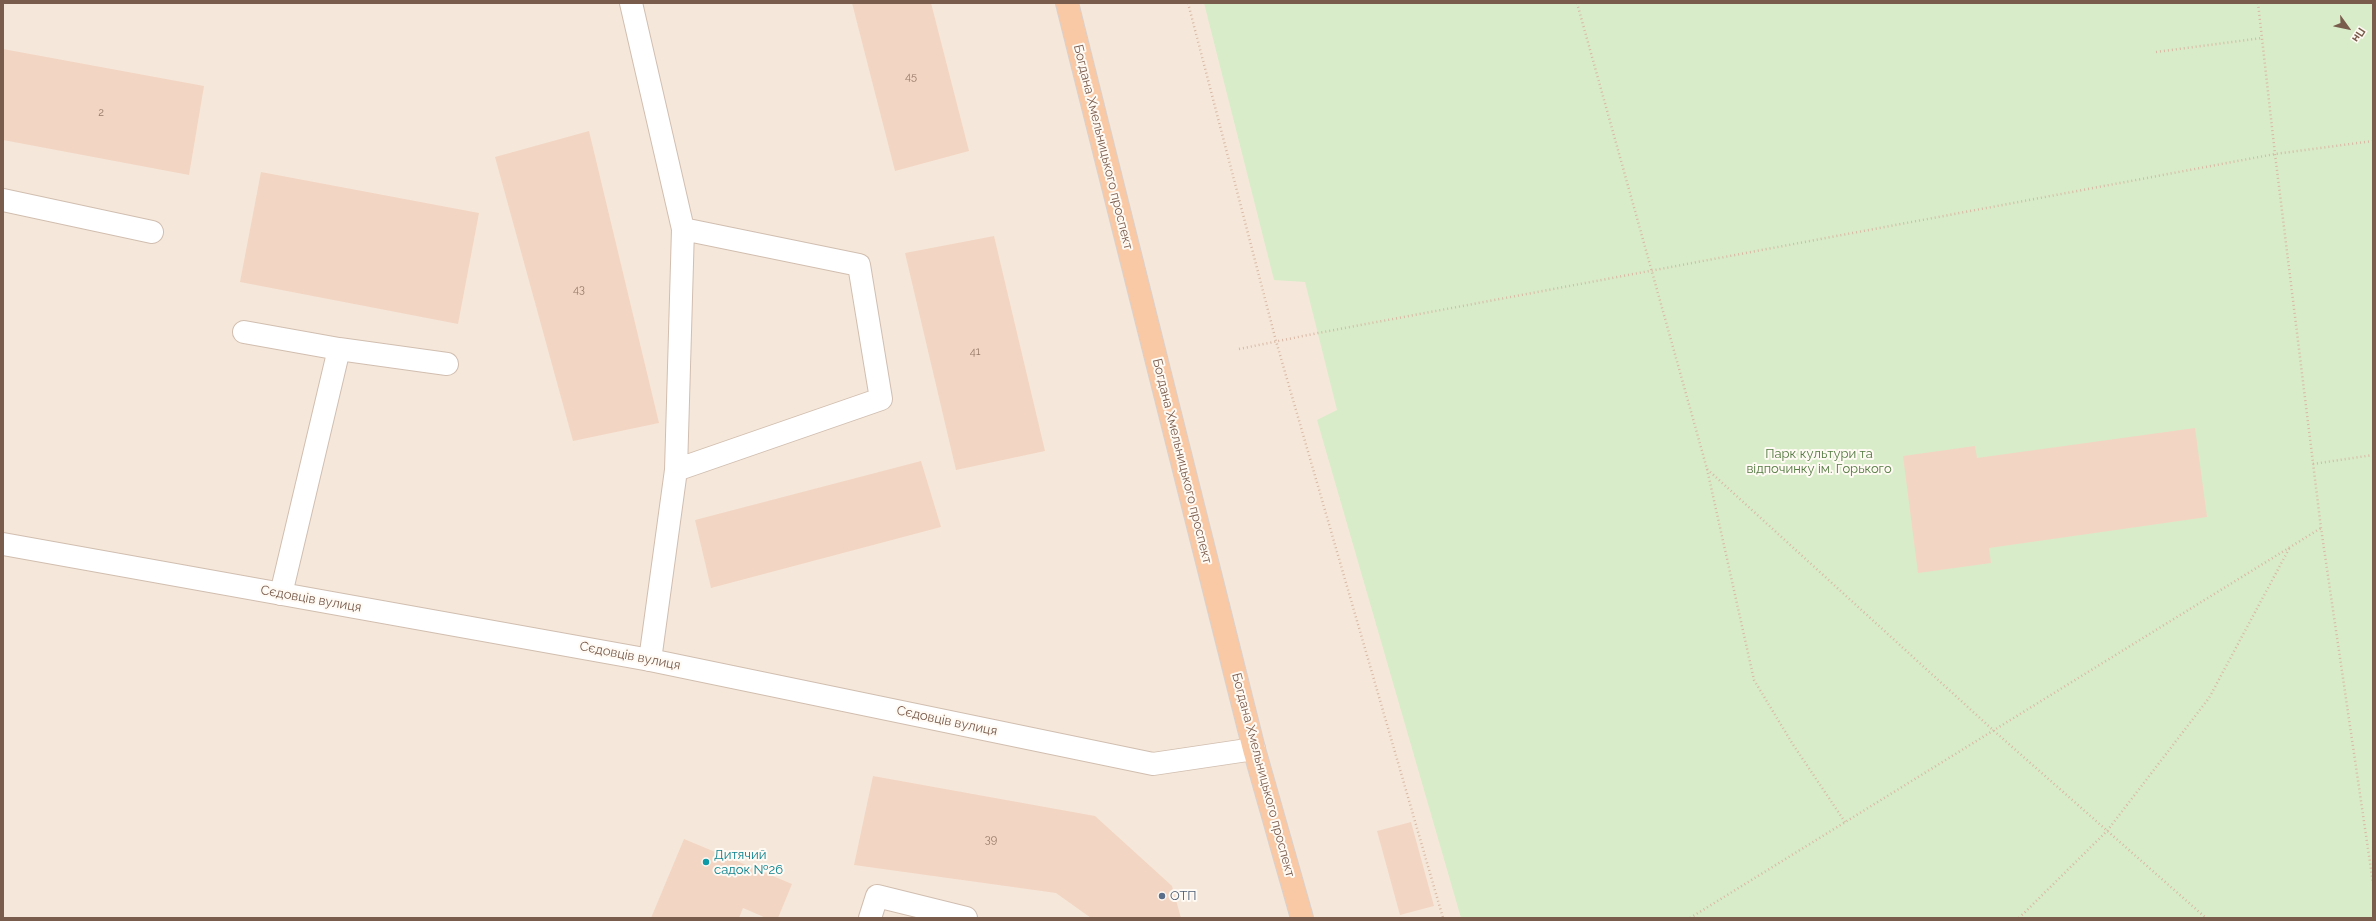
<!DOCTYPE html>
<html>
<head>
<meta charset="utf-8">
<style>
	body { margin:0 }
	#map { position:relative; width:2376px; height:921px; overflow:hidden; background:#fdf6ec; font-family:Raleway,sans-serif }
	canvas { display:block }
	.frame { position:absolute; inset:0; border:4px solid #7a5c4d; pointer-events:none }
	.north { position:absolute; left:2328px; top:8px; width:40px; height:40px; -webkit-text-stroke:3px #fffaf3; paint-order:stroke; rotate:123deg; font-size:11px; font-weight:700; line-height:16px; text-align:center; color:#7a5c4d }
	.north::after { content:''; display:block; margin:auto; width:14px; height:18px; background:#7a5c4d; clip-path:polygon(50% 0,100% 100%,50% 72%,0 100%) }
</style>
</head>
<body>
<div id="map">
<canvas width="2376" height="921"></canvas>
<div class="frame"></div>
<div class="north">Пн</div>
</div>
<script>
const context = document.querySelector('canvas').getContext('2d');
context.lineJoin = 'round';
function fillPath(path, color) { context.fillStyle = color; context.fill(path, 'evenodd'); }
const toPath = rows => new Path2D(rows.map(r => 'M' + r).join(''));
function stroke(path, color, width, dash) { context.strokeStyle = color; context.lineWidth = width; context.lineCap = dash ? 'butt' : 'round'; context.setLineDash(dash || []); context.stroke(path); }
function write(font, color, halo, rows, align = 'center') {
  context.font = font + ' Raleway,sans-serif'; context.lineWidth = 4; context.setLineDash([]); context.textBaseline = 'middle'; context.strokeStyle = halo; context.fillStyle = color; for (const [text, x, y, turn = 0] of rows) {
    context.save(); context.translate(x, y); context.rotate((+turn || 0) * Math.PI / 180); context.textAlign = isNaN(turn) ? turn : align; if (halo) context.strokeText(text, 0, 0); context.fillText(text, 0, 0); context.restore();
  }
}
const residential = toPath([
	[3,3,2373,3,2373,918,3,918]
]);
const green = toPath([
	[1204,3,2373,3,2373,918,1461,918,1317,420,1337,410,1305,282,1274,280]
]);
const building = toPath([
	[852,3,931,3,969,151,895,171],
	[3,49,204,86,189,175,3,140],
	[589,131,659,423,573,441,495,157],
	[261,172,479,213,458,324,240,282],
	[994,236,1045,451,956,470,905,253],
	[2195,428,2207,517,1989,548,1991,563,1918,573,1903,456,1975,446,1977,458],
	[921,461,941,527,711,588,695,520],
	[873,776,1095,816,1172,886,1181,918,1091,918,1056,893,854,865],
	[1411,822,1434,906,1400,915,1377,831],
	[684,839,792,884,778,918,766,918,743,908,739,918,651,918]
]);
const path = toPath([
	[1188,3,1276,341,1443,918],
	[1577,3,1707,469,1993,730,2206,918],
	[2258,3,2275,154,2321,528,2373,883],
	[2156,52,2262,38],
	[1239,349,1318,333,2275,154,2373,141],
	[2313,464,2373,455],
	[1707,469,1754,680,1792,743,1845,822],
	[1690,918,2321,528],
	[2019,918,2107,831,2209,698,2290,547]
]);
const service = toPath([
	[631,3,683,229,859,265,881,399,676,470,650,660],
	[3,200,152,232],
	[244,332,339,349,447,364],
	[676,470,683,229],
	[281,594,339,349],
	[870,918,877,896,966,918]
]);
const minor = toPath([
	[3,544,650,660,1153,764,1254,749]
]);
const trunk = toPath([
	[1067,3,1254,749,1302,918]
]);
const markers = [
	[706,862,4,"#0f9aa8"],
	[1162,896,4,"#5c6f8a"]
];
const numberNames = [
	["45",911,77],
	["2",101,113],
	["43",579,290],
	["41",975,352],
	["39",991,840]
];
const streetNames = [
	["Богдана Хмельницького проспект",1103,147,76],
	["Богдана Хмельницького проспект",1182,461,76],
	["Сєдовців вулиця",311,599,10],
	["Сєдовців вулиця",630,656,11],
	["Сєдовців вулиця",947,721,12],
	["Богдана Хмельницького проспект",1263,775,75]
];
const parkNames = [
	["Парк культури та",1819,454],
	["відпочинку ім. Горького",1819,469]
];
const cultureNames = [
	["Дитячий",714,855],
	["садок №26",714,870]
];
const serviceNames = [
	["ОТП",1170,896]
];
fillPath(residential, '#f5e8da');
fillPath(green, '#d8ecc9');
fillPath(building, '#f3d5c3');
stroke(service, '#d1beb0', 24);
stroke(minor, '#d1beb0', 24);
stroke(trunk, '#dad1cd', 24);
stroke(path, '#d9b8a5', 2.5, [1, 3]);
stroke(service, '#fff', 22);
stroke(minor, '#fff', 22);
stroke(trunk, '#f9c8a4', 22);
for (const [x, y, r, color] of markers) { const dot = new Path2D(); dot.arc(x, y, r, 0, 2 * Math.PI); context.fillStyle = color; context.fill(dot); stroke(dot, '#fffaf3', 1.5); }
write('11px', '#987a6a', null, numberNames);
write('13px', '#7a5c4d', '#fffaf3', streetNames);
write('13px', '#537a41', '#fffaf3', parkNames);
write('13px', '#0d838f', '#fffaf3', cultureNames, 'left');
write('13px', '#4e5e75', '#fffaf3', serviceNames, 'left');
</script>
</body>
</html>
